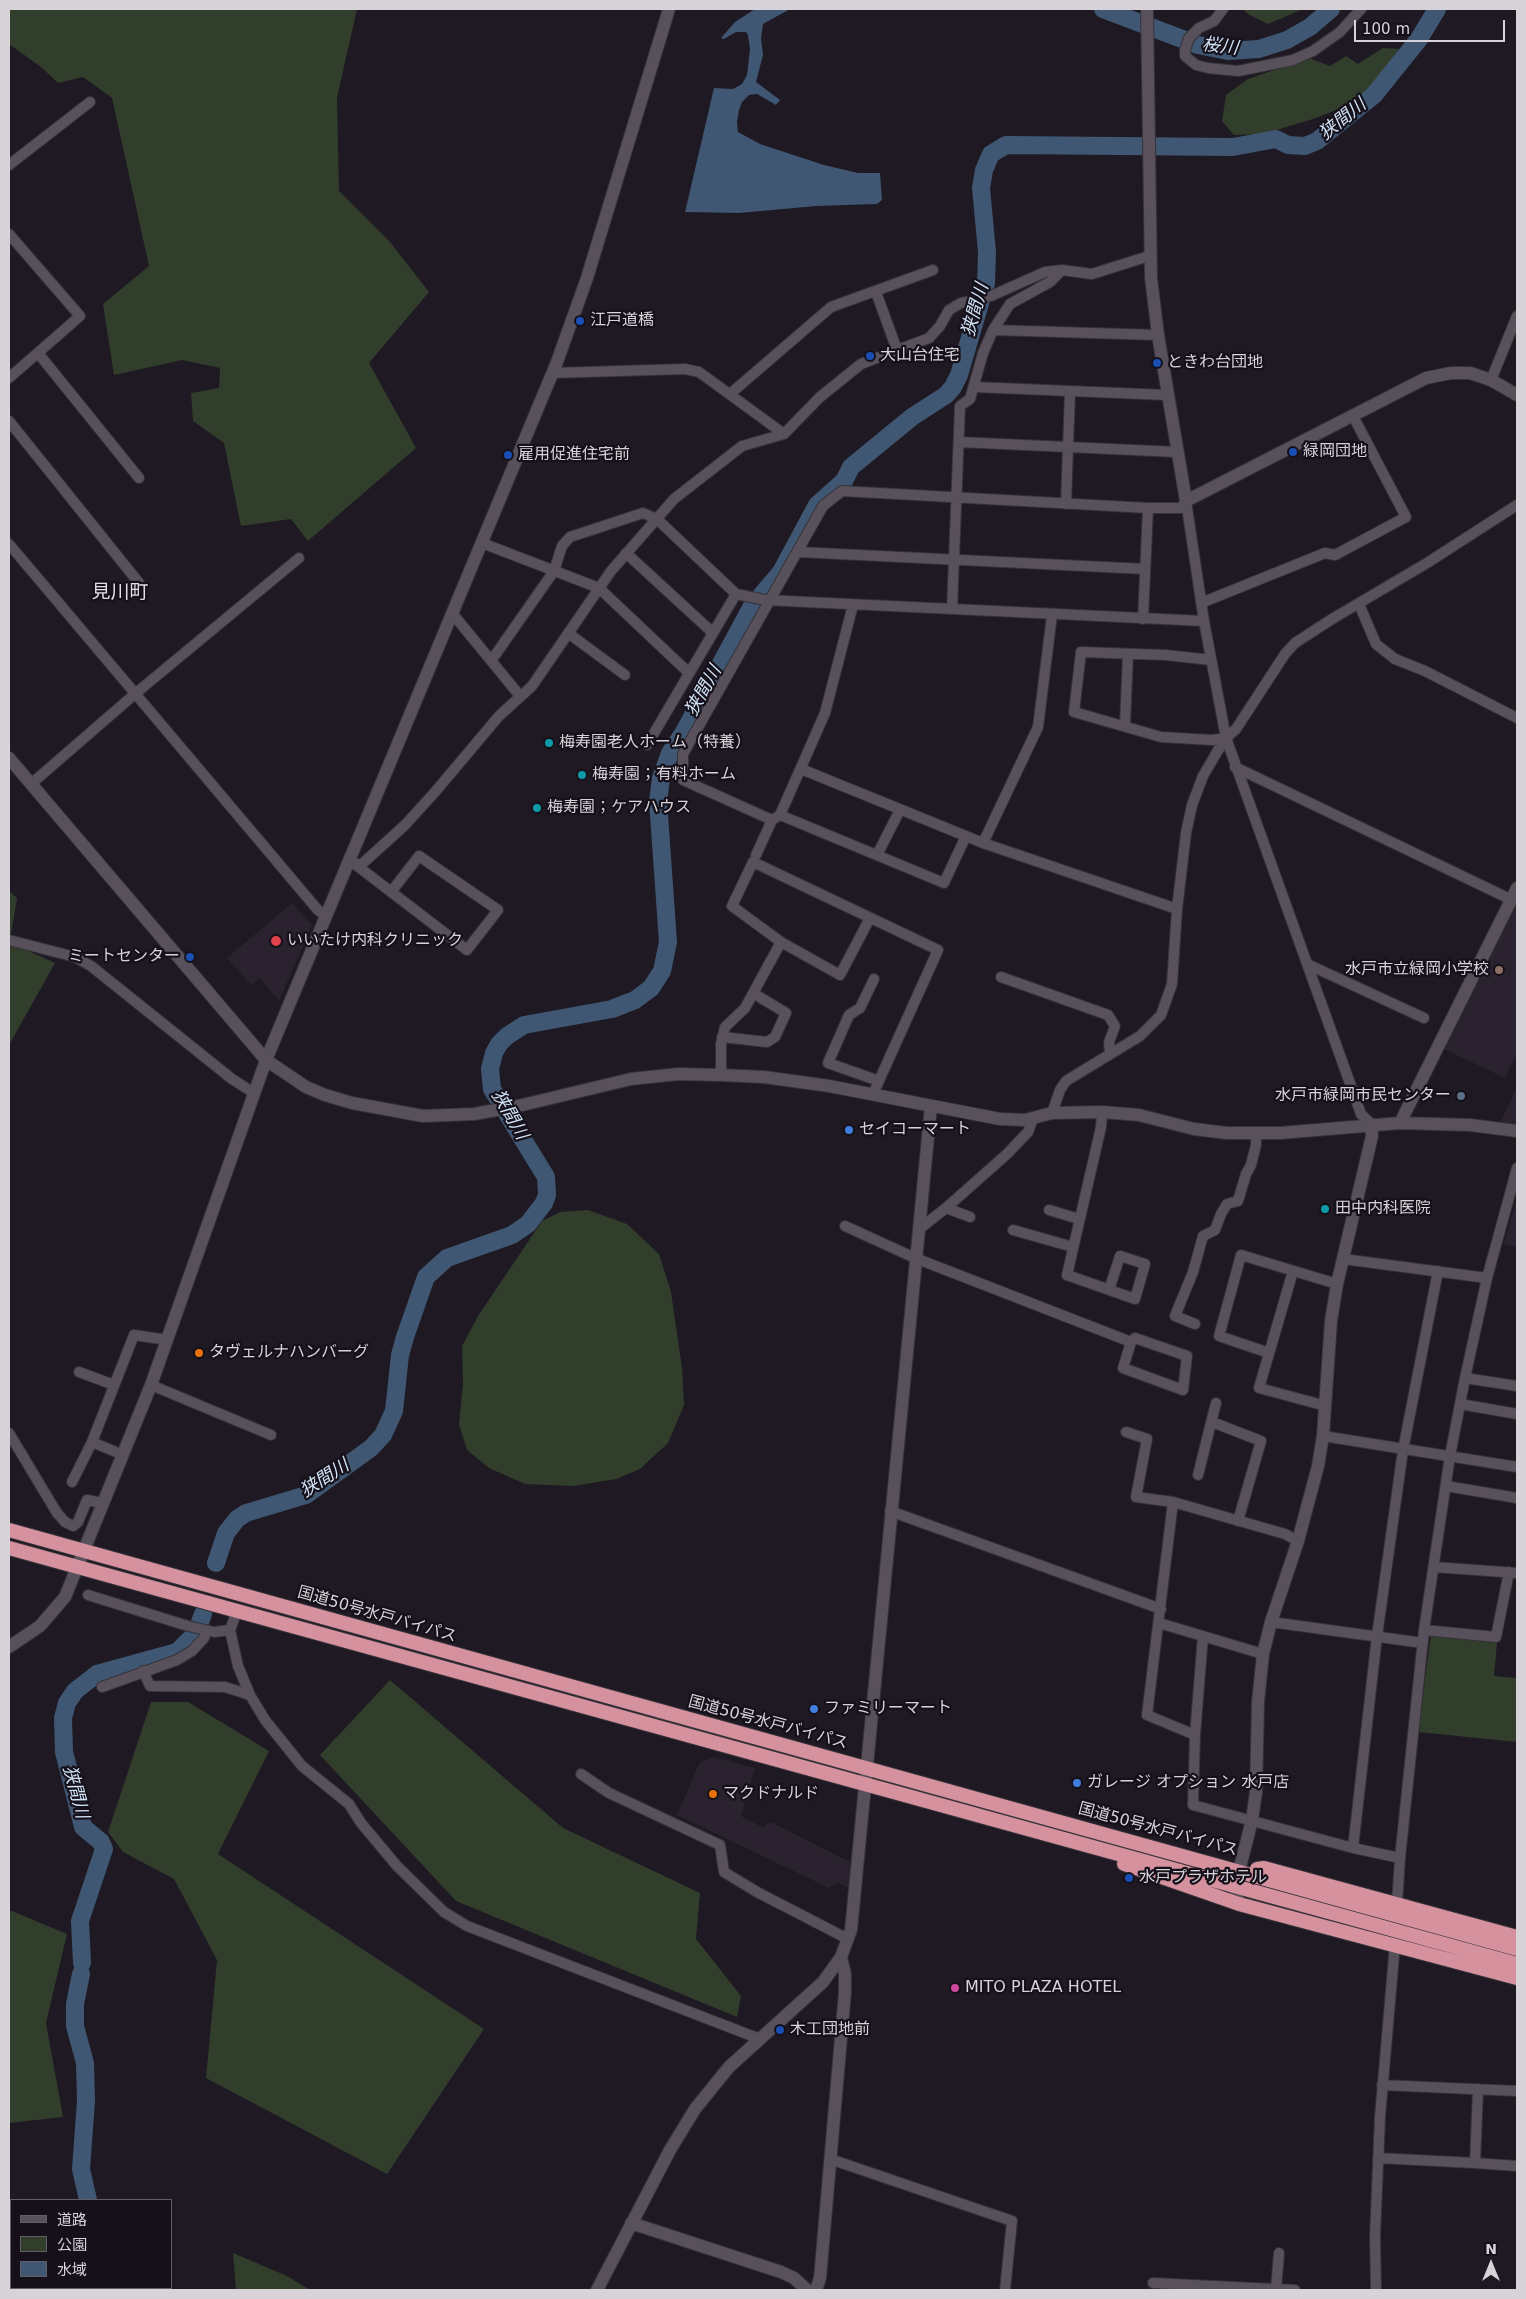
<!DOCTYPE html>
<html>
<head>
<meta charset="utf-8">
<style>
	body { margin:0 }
	#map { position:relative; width:1526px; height:2299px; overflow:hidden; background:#1e1922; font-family:"DejaVu Sans","Noto Sans JP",sans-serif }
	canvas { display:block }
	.frame { position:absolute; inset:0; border:10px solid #d7d3d9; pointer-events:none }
	.legend { position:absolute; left:10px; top:2199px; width:162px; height:90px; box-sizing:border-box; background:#151019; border:1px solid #635e66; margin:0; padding:6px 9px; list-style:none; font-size:15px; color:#d7d3d9 }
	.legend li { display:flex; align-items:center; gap:10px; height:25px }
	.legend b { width:25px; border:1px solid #635e66 }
	.north { position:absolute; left:1466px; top:2239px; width:50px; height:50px; -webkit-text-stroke:4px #151019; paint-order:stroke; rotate:0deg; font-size:14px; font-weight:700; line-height:20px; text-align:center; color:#d7d3d9 }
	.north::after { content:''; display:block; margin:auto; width:18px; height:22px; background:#d7d3d9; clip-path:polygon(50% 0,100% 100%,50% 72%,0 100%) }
	.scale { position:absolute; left:1354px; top:20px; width:151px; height:22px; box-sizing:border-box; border:2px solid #d7d3d9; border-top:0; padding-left:6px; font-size:15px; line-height:18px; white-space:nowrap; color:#d7d3d9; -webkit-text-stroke:4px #151019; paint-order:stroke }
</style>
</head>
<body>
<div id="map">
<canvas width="1526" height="2299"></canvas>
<div class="frame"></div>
<ul class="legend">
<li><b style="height:6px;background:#58515c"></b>道路</li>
<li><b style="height:14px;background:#323e2c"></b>公園</li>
<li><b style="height:14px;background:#3f5772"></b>水域</li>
</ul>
<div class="north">N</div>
<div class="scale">100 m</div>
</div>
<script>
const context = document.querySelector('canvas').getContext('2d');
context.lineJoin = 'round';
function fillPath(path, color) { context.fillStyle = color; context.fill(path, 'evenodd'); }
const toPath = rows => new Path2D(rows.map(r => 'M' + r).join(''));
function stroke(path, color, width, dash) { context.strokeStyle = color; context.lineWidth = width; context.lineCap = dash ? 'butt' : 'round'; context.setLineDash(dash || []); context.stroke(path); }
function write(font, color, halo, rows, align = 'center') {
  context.font = font + ' "DejaVu Sans","Noto Sans JP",sans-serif'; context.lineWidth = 4.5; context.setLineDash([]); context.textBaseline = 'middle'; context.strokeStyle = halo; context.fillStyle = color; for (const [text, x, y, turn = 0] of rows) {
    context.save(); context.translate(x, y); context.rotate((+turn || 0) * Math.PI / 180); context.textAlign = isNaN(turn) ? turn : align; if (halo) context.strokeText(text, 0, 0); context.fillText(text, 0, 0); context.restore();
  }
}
const built = toPath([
	[1517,892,1517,1053,1505,1078,1444,1049],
	[292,903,312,925,279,1001,260,978,251,985,227,958],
	[1517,1087,1517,1127,1500,1123],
	[1517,1198,1517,1247,1504,1244],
	[713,1757,755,1768,741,1816,764,1828,767,1823,773,1823,850,1862,849,1888,838,1883,829,1888,677,1815,700,1762]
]);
const green = toPath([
	[9,9,357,9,337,98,339,191,390,242,429,292,369,363,416,448,308,541,291,519,241,526,224,443,193,421,191,393,219,388,220,368,182,360,114,375,103,304,149,266,112,98,83,77,58,83,41,67,9,44],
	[1243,9,1303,9,1268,24,1248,14],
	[1383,48,1399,49,1362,100,1313,119,1263,134,1234,135,1222,121,1226,95,1248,79,1309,58,1330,66,1346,56,1358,64],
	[9,891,17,898,9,946,22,948,55,963,9,1045],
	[588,1210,627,1224,659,1254,671,1292,682,1368,684,1405,668,1443,640,1469,616,1479,574,1486,525,1484,489,1468,467,1450,459,1424,463,1384,462,1346,478,1316,542,1221,560,1212],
	[1431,1635,1497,1643,1494,1676,1517,1678,1517,1742,1418,1732],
	[390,1680,563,1828,700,1893,696,1939,741,1996,737,2017,456,1901,320,1755],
	[151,1702,188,1702,269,1751,218,1854,484,2029,387,2174,206,2078,217,1960,174,1879,123,1852,108,1832],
	[12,1911,67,1934,46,2023,63,2117,9,2123,9,1912],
	[233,2253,287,2276,310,2290,236,2290]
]);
const water = toPath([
	[755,9,790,9,763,24,761,38,763,55,756,82,780,100,776,105,757,94,749,95,742,102,739,110,737,122,738,132,760,144,824,165,858,173,880,173,882,200,877,204,816,206,739,213,685,212,714,88,733,89,742,84,747,75,750,49,748,35,746,32,736,32,724,39,721,38,735,22]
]);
const river = toPath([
	[1103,9,1198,45,1228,51,1259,49,1287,40,1310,27,1331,9],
	[216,1563,226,1533,237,1519,246,1513,306,1495,371,1448,383,1435,394,1411,400,1355,405,1337,426,1277,447,1258,512,1235,528,1224,544,1203,547,1195,546,1177,492,1089,490,1069,494,1053,499,1044,507,1036,524,1025,612,1009,635,1000,651,988,662,971,668,942,658,801,661,778,670,753,684,732,752,606,781,572,817,505,844,481,851,467,912,417,946,395,953,387,959,375,986,283,987,252,981,188,984,170,991,154,1006,145,1233,147,1276,139,1288,145,1305,146,1317,141,1374,95,1419,39,1437,9],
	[199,1625,203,1614],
	[82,1963,80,1921,104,1849,101,1842,83,1827,79,1811,64,1752,63,1718,67,1703,75,1691,97,1674,177,1652,196,1633],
	[81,1974,75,2004,75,2026,85,2063,86,2101,81,2169,88,2200],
	[98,2288,98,2290]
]);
const minor = toPath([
	[1223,9,1214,21,1199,28,1189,38,1185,50,1185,56,1196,65,1208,68,1238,71,1293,60,1313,51,1340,32,1361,9],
	[9,165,90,102],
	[9,234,80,316,9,378],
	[876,292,897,350],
	[993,330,1158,335],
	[38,353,139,478],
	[552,373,685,369,699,372,784,434],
	[1491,380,1517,316],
	[974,387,1167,395],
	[730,394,831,307,933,270],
	[9,421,139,583],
	[959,442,1177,452],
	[1186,501,1204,621,1226,738,1361,1114,1371,1124],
	[1066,504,1070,391],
	[482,543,599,588,689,673],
	[9,544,317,909,325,916],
	[798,552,1145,569],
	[626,553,713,633],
	[1201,603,1325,553,1335,555,1406,517,1353,416],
	[1359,604,1376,644,1395,659,1425,671,1517,718],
	[952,609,960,406,970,399,983,353,993,330,1010,304,1050,282,1062,270],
	[452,613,520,696],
	[1143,619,1148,508],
	[568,633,625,675],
	[1211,660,1166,655,1081,652,1074,712,1161,737,1212,740,1226,738],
	[491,661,554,571,562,546,570,537,643,513,657,519,736,594,765,600,1204,621],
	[1125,725,1128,654],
	[647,745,736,594],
	[1235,767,1512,900],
	[801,769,983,843,1177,909],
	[31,784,136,693,299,558],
	[780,815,825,713,853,605],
	[966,836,944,883,780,815,772,820,683,780,683,754,823,506,842,491,1148,508,1181,508,1186,501],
	[983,843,1038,727,1052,615],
	[756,855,772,820],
	[877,855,900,810],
	[347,864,362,864,405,825,435,792,499,716,532,686,611,571,674,499,742,446,784,434,820,397,861,364,929,338,940,326,949,310,961,303,991,296,1045,272,1062,270,1092,274,1149,256],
	[356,865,467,950,498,910,419,856,391,892],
	[870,918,840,975,781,942,732,906,753,862,938,950,873,1094],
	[9,940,75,957,91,966,232,1079,254,1093],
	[1307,964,1424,1018],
	[1001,977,1108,1015,1115,1026,1109,1042,1110,1053],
	[874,979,860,1008,849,1015,828,1063,879,1081],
	[722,1037,767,1042,775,1037,786,1013,753,993],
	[721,1075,721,1044,725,1027,745,1008,781,942],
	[1102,1112,1101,1127,1067,1275,1135,1299,1145,1264,1120,1256,1109,1290],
	[1052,1113,1060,1090,1066,1081,1140,1036,1161,1015,1172,984,1177,909,1186,833,1192,805,1203,776,1217,752,1226,738,1236,729,1285,654,1295,643,1332,619,1427,563,1517,505],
	[946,1208,970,1217],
	[1049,1210,1079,1219],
	[845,1226,915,1258,1131,1342,1123,1368,1183,1390,1187,1356,1135,1338,1131,1342],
	[918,1230,946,1208,1007,1154,1028,1132,1033,1118],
	[1013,1230,1073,1247],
	[1343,1259,1487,1278,1465,1378,1450,1456,1424,1630,1400,1858,1397,1904],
	[1293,1271,1259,1388,1326,1406],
	[1487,1278,1517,1168],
	[1195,1324,1175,1316,1193,1272,1203,1236,1215,1230,1221,1214,1227,1204,1238,1201,1246,1174,1251,1165,1256,1145,1256,1134],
	[1269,1353,1219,1336,1241,1255,1337,1284],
	[79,1372,114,1385],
	[1465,1378,1517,1386],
	[151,1385,271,1435],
	[1460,1404,1517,1414],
	[1212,1422,1261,1441,1238,1521],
	[1126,1432,1147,1439,1136,1497,1173,1502],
	[9,1433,57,1513,65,1522,73,1526,78,1522,87,1500,102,1503],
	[1323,1436,1517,1467],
	[92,1442,134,1335,168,1340],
	[1198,1475,1216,1403],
	[72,1482,92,1442,123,1455],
	[1446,1486,1517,1498],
	[890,1511,1161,1609],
	[1298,1541,1285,1534,1173,1502,1147,1715,1195,1735,1193,1805,1353,1848,1400,1858],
	[1434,1567,1517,1573],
	[88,1595,188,1626,214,1632,230,1630,237,1611],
	[1271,1622,1423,1643],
	[1159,1623,1263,1654],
	[230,1630,238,1666,250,1695,265,1720,302,1766,349,1804,361,1823,397,1866,444,1912,467,1926,760,2039],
	[1424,1630,1496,1637,1509,1572],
	[143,1671,150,1686,225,1687,250,1695],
	[102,1687,177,1660,192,1651,204,1638,206,1631],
	[1195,1735,1203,1636],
	[581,1774,609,1793,720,1845,724,1872,757,1892,848,1939],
	[1353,1848,1377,1636,1403,1450,1438,1271],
	[1382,2085,1517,2091],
	[1478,2089,1475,2163,1517,2166],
	[1378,2158,1475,2163],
	[830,2159,1012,2221,1005,2290],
	[1153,2283,1295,2290],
	[1276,2289,1279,2253],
	[1376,2290,1375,2236,1380,2117,1395,1944]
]);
const tertiary = toPath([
	[1147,9,1151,278,1158,335,1186,501,1426,378,1451,373,1470,373,1491,380,1517,395],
	[9,758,266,1060,306,1087,325,1095,352,1103,423,1116,474,1114,518,1106,631,1079,678,1074,721,1075,764,1077,829,1086,1000,1119,1025,1120,1052,1113,1102,1112,1139,1115,1194,1129,1227,1133,1280,1133,1400,1123,1470,1125,1517,1131],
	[1400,1123,1517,888],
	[9,1647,40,1626,65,1597,151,1385,266,1060,557,362,587,278,669,9],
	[1239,1904,1235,1887,1252,1820,1256,1792,1258,1702,1263,1654,1271,1622,1298,1541,1318,1466,1323,1436,1331,1321,1337,1284,1372,1136,1371,1124],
	[631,2223,781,2272,794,2278,807,2290],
	[597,2290,670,2150,695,2109,729,2067,823,1982,841,1957,851,1930,931,1106],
	[816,2290,820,2278,845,1992,845,1974,841,1957]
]);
const trunk = toPath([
	[9,1530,1517,1949],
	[9,1548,1517,1964],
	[1124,1864,1239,1904,1517,1978],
	[1257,1869,1264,1868,1517,1937]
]);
const markers = [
	[580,321,5,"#1a4fb4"],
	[870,356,5,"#1a4fb4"],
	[1157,363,5,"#1a4fb4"],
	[1293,452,5,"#1a4fb4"],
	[508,455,5,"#1a4fb4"],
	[549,743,5,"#0f9aa8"],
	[582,775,5,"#0f9aa8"],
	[537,808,5,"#0f9aa8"],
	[276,941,6,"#e0444e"],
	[190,957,5,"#1a4fb4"],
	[1499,970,5,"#8d6e63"],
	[1461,1096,5,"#5c6f8a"],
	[849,1130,5,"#3f7fe0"],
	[1325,1209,5,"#0f9aa8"],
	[199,1353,5,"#e8710a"],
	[814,1709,5,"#3f7fe0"],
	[1077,1783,5,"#3f7fe0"],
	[713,1794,5,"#e8710a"],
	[1129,1878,5,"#1a4fb4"],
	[955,1988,5,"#d1479c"],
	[780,2030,5,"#1a4fb4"]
];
const poiNames = [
	["江戸道橋",590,321],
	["大山台住宅",880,356],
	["ときわ台団地",1167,363],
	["緑岡団地",1303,452],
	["雇用促進住宅前",518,455],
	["梅寿園老人ホーム（特養）",559,743],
	["梅寿園；有料ホーム",592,775],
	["梅寿園；ケアハウス",547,808],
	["いいたけ内科クリニック",287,941],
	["ミートセンター",180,957,"right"],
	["水戸市立緑岡小学校",1489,970,"right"],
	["水戸市緑岡市民センター",1451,1096,"right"],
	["セイコーマート",859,1130],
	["田中内科医院",1335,1209],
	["タヴェルナハンバーグ",209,1353],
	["ファミリーマート",824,1709],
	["ガレージ オプション 水戸店",1087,1783],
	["マクドナルド",723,1794],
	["水戸プラザホテル",1139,1878],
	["MITO PLAZA HOTEL",965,1988],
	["木工団地前",790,2030]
];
const streetNames = [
	["国道50号水戸バイパス",377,1615,16],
	["国道50号水戸バイパス",768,1723,15],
	["国道50号水戸バイパス",1158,1830,15]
];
const waterNames = [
	["桜川",1220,47,7],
	["狭間川",1343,120,-39],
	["狭間川",976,310,-74],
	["狭間川",704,691,-61],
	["狭間川",509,1115,60],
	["狭間川",325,1479,-33],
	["狭間川",75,1792,75]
];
const quarterNames = [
	["見川町",120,593]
];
fillPath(built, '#2b222f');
fillPath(green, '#323e2c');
fillPath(water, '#3f5772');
stroke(river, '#3f5772', 18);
stroke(minor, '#363238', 12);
stroke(tertiary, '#363238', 14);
stroke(trunk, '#363238', 16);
stroke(minor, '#58515c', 10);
stroke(tertiary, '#58515c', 12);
stroke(trunk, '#d6919f', 14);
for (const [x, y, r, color] of markers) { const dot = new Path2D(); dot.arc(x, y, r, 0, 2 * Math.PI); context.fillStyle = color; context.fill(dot); stroke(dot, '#151019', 2); }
write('16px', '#d7d3d9', '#151019', poiNames, 'left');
write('16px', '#d7d3d9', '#151019', streetNames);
write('italic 18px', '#d1e3f7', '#151019', waterNames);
write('19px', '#e3dbe8', '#151019', quarterNames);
</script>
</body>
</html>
